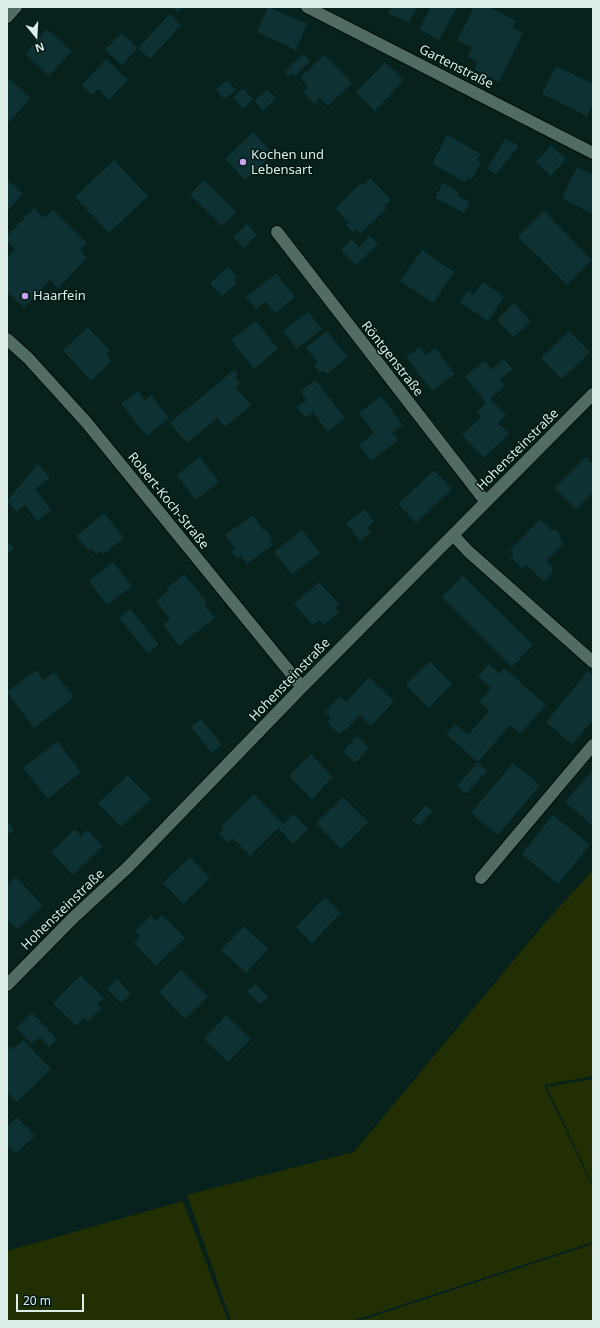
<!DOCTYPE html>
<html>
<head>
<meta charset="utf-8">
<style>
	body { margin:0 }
	#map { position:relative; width:600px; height:1328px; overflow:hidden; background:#07221c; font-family:"Noto Sans",sans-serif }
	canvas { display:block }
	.frame { position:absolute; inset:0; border:8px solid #ddede8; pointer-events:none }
	.north { position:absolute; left:16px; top:16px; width:40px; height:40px; -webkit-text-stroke:3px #001813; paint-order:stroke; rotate:162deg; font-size:11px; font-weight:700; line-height:16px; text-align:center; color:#ddede8 }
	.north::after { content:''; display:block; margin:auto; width:14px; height:18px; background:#ddede8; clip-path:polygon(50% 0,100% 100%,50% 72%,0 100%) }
	.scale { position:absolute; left:16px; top:1294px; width:68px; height:18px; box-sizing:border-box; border:2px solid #ddede8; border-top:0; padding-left:5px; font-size:12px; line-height:14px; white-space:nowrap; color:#ddede8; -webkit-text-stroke:3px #001813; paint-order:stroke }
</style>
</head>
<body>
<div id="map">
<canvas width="600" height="1328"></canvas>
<div class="frame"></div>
<div class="north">N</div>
<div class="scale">20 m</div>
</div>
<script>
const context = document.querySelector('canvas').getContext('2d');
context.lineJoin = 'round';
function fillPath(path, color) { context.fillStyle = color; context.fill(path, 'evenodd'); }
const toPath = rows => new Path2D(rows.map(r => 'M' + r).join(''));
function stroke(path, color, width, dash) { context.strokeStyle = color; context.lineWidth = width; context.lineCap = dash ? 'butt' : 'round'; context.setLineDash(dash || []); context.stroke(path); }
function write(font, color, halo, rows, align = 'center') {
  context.font = font + ' "Noto Sans",sans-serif'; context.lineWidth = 3; context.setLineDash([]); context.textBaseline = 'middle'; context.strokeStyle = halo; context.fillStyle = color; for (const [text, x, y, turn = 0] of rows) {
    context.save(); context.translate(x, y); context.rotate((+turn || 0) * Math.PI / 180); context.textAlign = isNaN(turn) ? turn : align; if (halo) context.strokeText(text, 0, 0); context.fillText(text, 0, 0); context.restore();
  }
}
const green = toPath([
	[593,870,593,1076,544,1085,593,1188,593,1242,352,1321,231,1321,187,1195,354,1152,544,924],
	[593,1079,593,1185,547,1087],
	[183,1201,228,1321,7,1321,7,1251],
	[593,1244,593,1321,359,1321]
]);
const building = toPath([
	[172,7,183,7,178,12],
	[268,7,307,24,296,50,257,32],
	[392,7,417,7,409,23,388,13],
	[431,7,457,7,439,40,419,29],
	[474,7,489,7,516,21,512,28,523,33,499,82,474,69,478,62,467,57,472,48,457,40],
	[170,14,181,25,150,59,138,48],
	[47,29,72,51,49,76,25,54],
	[121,33,138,48,122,65,105,50],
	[303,54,310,61,295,76,292,73,289,77,284,72],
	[324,55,352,83,328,106,320,98,315,104,303,92,308,86,300,78],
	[106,59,128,80,109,100,98,89,92,95,82,85],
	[385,62,404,80,375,111,356,92],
	[556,66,593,84,593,103,587,116,542,94],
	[7,77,31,98,9,122,7,120],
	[227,80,236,90,224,99,216,89],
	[243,88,253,99,243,109,233,97],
	[267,89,276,98,263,111,254,101],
	[253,132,273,154,245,180,225,159],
	[447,135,481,154,477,160,481,162,472,179,468,177,465,182,432,164],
	[505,139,519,146,496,174,487,169],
	[551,145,566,159,551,176,536,162],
	[114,160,148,196,109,233,75,197],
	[577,167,593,175,593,214,562,198],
	[370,178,391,200,384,206,386,209,360,234,356,229,353,232,346,226,349,223,335,208,361,183,363,185],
	[7,179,23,194,7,211],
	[204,180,236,212,222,226,190,195],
	[443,183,459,192,457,195,470,202,464,213,435,198],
	[34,208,45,218,53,210,87,243,80,250,87,258,58,288,50,280,24,308,7,292,7,258,15,249,7,241,7,236],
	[544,211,592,260,567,285,518,237],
	[247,224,257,235,244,248,233,237],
	[370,236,378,244,356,265,341,250,352,239,359,247],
	[422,250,454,272,433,303,400,281],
	[228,267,237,277,234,280,237,283,222,296,210,283],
	[276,273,295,297,275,313,265,301,256,309,246,297],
	[483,282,504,297,488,321,460,302,468,290,474,294],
	[514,303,531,321,514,337,497,320],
	[308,312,322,329,297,349,283,331],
	[256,321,278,349,254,369,231,340],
	[88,327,110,351,106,354,112,361,91,381,63,350],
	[327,331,348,357,326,374,323,370,320,373,314,365,318,362,306,348],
	[569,331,590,352,562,379,541,358],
	[420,347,426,355,435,348,455,374,432,391,406,357],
	[504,359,513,369,500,380,505,386,490,399,506,415,498,423,509,434,484,458,462,435,481,417,477,412,486,403,465,376,484,361,491,369],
	[234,370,238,374,235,377,240,383,235,387,251,405,225,427,218,418,187,443,170,423],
	[315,380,345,418,328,432,313,412,306,418,297,407,307,400,300,391],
	[138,391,145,400,151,395,169,418,147,436,121,404],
	[381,396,403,425,392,433,398,440,371,461,359,445,374,433,359,413],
	[200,457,219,482,196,500,177,475],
	[586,457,593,464,593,492,576,509,555,488],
	[38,464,50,478,35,489,51,510,37,521,25,505,17,512,7,501],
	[434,470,452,489,416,523,398,504],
	[364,509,374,522,367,528,371,533,360,541,346,523],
	[104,513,124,538,104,554,101,551,96,555,91,548,88,550,76,536],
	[253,515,263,530,265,529,272,538,270,541,273,545,247,564,241,556,237,559,231,551,235,548,225,535],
	[540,519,551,530,555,529,560,534,559,538,564,543,546,561,552,566,552,573,544,581,526,565,523,569,510,557,514,553,510,550],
	[302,530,320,553,292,575,274,552],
	[7,540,14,549,7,555],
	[113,562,132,586,107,605,89,581],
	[184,574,207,602,204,605,215,618,179,646,163,625,170,619,156,601,169,590,167,588],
	[463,576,533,645,512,667,442,597],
	[319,582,339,604,335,608,339,612,324,625,320,620,313,625,294,604],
	[130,609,159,645,148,653,119,618],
	[430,661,452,684,429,708,406,685],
	[489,664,499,673,504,668,546,705,520,734,510,725,478,762,446,734,455,724,468,735,489,711,479,702,491,688,478,676],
	[36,670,44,680,54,672,74,697,34,728,7,692],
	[588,671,593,675,593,720,572,744,546,722],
	[369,677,394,701,371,726,360,715,345,731,344,730,339,734,327,722,331,718,325,712,340,696,346,702],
	[201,719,222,745,212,753,191,727],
	[357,736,369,748,355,763,343,751],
	[57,741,81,772,48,799,23,768],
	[311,754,333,777,312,799,289,776],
	[478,762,487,771,466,794,457,786],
	[513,763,540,785,498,835,471,813],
	[593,770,593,826,565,802],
	[128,775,151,799,121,827,98,803],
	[254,794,283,824,293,814,308,829,293,844,278,828,250,856,233,838,228,843,219,834,223,830,221,827],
	[343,797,368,822,341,849,316,823],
	[426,805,433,811,419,826,412,820],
	[553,815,590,845,558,884,522,854],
	[7,821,14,830,7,835],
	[75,829,81,836,87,830,103,846,73,875,51,852],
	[190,857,210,878,183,904,163,883],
	[16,877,43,906,17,929,7,919,7,885],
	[325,897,341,913,312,943,296,927],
	[162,915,185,938,156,966,134,943,140,936,135,931,151,916,156,921],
	[244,926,268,949,246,973,221,950],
	[181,970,208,997,185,1019,159,992],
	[80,975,104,998,97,1004,101,1008,88,1021,84,1017,76,1026,53,1003],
	[117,979,131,994,121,1003,107,989],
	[255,984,268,997,260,1004,247,991],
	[32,1013,57,1039,49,1047,40,1037,32,1044,16,1028],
	[226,1015,251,1039,228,1062,204,1039],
	[23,1040,51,1069,17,1102,7,1092,7,1048,10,1046,13,1049],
	[17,1117,35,1136,15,1154,7,1145,7,1127]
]);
const minor = toPath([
	[307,7,593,153],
	[7,17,16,7],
	[277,232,486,502],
	[7,339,28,358,87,423,302,687],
	[453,535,469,552,593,662],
	[481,878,593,745],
	[7,985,73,918,128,867,302,687,593,394]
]);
const markers = [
	[243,162,4,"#c8a5ee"],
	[25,296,4,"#c8a5ee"]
];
const streetNames = [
	["Gartenstraße",456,67,27],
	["Röntgenstraße",392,359,52],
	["Hohensteinstraße",518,450,-45],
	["Robert-Koch-Straße",168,501,51],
	["Hohensteinstraße",290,680,-46],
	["Hohensteinstraße",63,910,-44]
];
const poiNames = [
	["Kochen und",251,155],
	["Lebensart",251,170],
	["Haarfein",33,296]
];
fillPath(green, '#222f02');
fillPath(building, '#0e3134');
stroke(minor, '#000b07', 14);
stroke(minor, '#506c64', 12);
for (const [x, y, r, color] of markers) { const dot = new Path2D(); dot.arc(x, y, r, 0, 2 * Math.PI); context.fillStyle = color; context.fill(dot); stroke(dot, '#001813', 1.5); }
write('13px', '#ddede8', '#001813', streetNames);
write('13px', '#ddede8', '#001813', poiNames, 'left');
</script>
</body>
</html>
